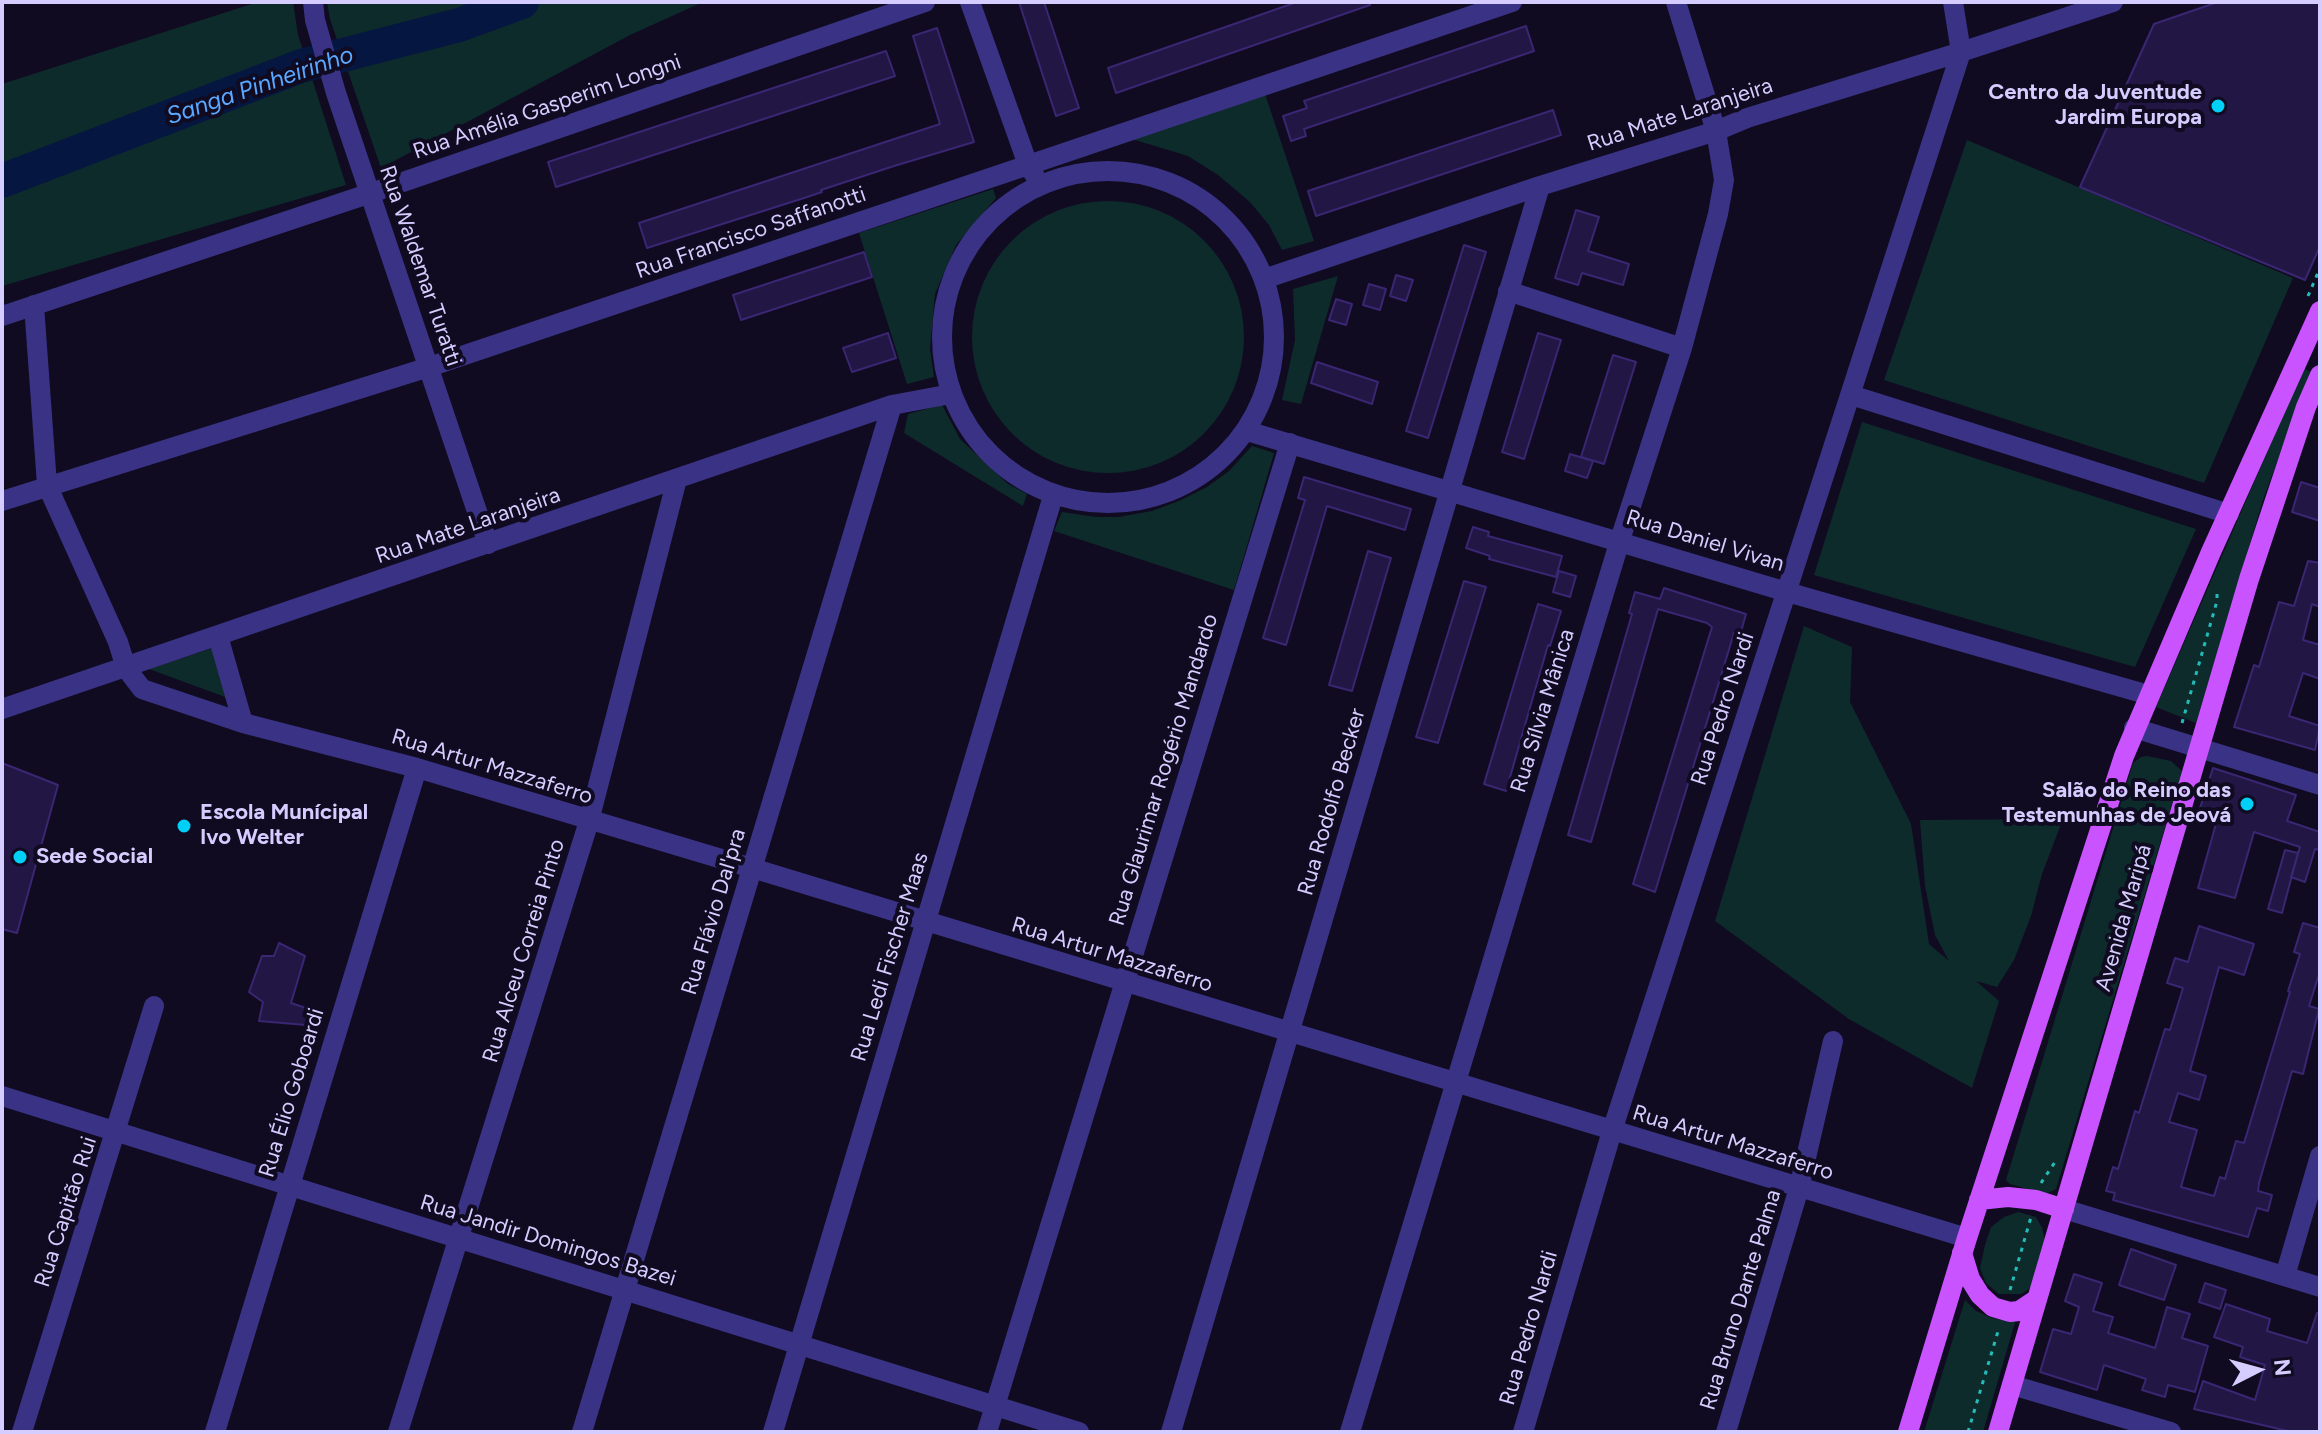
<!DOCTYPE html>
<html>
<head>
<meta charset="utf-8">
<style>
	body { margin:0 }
	#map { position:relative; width:2322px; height:1434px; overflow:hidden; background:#100b21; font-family:Figtree,sans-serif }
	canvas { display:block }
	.frame { position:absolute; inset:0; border:4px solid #d5ccff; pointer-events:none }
	.north { position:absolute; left:2218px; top:1330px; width:80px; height:80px; -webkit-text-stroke:6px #100b21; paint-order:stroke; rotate:84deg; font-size:22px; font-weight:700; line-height:32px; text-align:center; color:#d5ccff }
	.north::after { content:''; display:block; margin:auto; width:28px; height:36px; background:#d5ccff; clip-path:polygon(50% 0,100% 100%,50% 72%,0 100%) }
</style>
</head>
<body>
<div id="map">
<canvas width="2322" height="1434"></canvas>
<div class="frame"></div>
<div class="north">N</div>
</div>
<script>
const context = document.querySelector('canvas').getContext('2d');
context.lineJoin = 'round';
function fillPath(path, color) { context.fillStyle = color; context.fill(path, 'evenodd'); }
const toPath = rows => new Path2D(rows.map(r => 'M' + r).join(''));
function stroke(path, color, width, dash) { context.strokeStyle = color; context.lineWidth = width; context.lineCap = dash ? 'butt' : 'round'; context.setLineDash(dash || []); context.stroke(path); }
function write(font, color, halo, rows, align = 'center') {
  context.font = font + ' Figtree,sans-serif'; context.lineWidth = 8; context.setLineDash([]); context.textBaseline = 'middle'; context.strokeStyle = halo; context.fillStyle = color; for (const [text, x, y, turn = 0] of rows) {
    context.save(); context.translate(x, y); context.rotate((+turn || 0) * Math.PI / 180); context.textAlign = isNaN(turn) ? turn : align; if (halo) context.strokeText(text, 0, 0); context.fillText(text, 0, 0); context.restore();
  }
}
const green = toPath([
	[258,2,293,2,298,35,346,185,2,286,2,84],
	[327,2,703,2,630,35,381,168,330,19],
	[1265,94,1314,241,1282,250,1269,225,1250,202,1218,175,1188,156,1132,139],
	[1967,140,2293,278,2204,483,1884,380],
	[993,189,996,198,956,245,935,294,930,349,934,377,907,384,859,233],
	'972 337a136 136 0 1 1 272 0a136 136 0 1 1-272 0Z',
	[1338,276,1301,404,1282,400,1295,340,1293,289],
	[2304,368,2310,372,2263,500,2196,723,2156,707],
	[942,405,960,439,1008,484,1027,494,1023,506,904,433,908,414],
	[1862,422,2196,529,2135,667,1814,575],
	[1252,446,1274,453,1234,590,1054,531,1062,512,1096,517,1119,517,1152,511,1179,501,1207,487,1229,471],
	[1804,626,1852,647,1850,702,1911,824,1929,944,1949,961,1935,935,1925,886,1920,820,2063,819,2042,874,2031,916,2014,960,1997,987,1976,981,1999,1001,1972,1088,1849,1019,1715,921],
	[213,648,228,698,149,669],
	[2147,756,2171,761,2182,771,2056,1189,2046,1194,2010,1184,2006,1180,2133,763,2141,757],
	[2018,1212,2036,1217,2042,1228,2045,1241,2036,1279,2029,1289,2021,1294,1999,1294,1986,1283,1980,1268,1985,1245,1991,1227,2004,1217],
	[1965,1300,1976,1311,1992,1318,2008,1321,2016,1319,1983,1432,1924,1432]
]);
const river = toPath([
	[2,181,301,66,459,25,522,2]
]);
const building = toPath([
	[1019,2,1044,2,1079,108,1056,116,1019,2],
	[1297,2,1370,2,1370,5,1116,93,1108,68,1297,2],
	[2218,2,2320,2,2320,246,2305,280,2080,187,2154,24,2218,2],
	[1526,26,1534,51,1304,129,1306,136,1291,141,1283,116,1307,108,1304,101,1526,26],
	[937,28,974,142,894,166,821,190,822,192,804,198,647,248,639,223,940,124,913,36,937,28],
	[886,51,895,76,556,187,548,162,886,51],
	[1553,110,1561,135,1316,216,1308,191,1553,110],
	[1576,210,1599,217,1588,251,1629,264,1623,285,1582,273,1578,285,1555,278,1576,210],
	[1464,245,1486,252,1428,438,1406,431,1464,245],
	[864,252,872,277,741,320,733,295,864,252],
	[1396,275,1413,280,1406,301,1390,296,1396,275],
	[1369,284,1386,289,1380,310,1363,305,1369,284],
	[1336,299,1352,304,1346,325,1329,320,1336,299],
	[888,333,896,358,852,372,843,348,888,333],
	[1538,333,1561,340,1524,459,1502,452,1538,333],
	[1613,355,1636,362,1604,464,1581,457,1613,355],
	[1317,362,1378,382,1372,404,1311,383,1317,362],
	[1570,454,1593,461,1587,478,1565,471,1570,454],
	[1304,477,1411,509,1405,530,1327,506,1286,645,1263,638,1305,500,1298,498,1304,477],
	[2301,482,2320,488,2320,521,2292,512,2301,482],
	[1473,527,1489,532,1488,536,1562,556,1556,577,1489,559,1490,556,1466,548,1473,527],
	[1368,551,1391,558,1352,691,1329,685,1368,551],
	[2308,561,2320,563,2320,607,2312,604,2303,640,2320,645,2320,679,2303,673,2289,716,2320,726,2315,750,2234,727,2254,665,2259,667,2279,602,2294,606,2308,561],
	[1559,571,1576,576,1570,597,1553,592,1559,571],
	[1464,581,1486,587,1438,743,1416,737,1464,581],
	[1664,588,1746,614,1740,635,1734,633,1655,892,1633,884,1712,627,1707,623,1658,609,1591,842,1568,835,1632,614,1629,613,1635,592,1660,599,1664,588],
	[1538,604,1561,611,1550,646,1548,645,1506,791,1484,784,1538,604],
	[2,763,58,785,17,933,2,929,2,763],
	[2213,768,2296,795,2287,821,2320,832,2320,850,2315,849,2305,882,2291,877,2300,847,2254,832,2235,898,2198,888,2217,820,2198,814,2213,768],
	[2285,850,2298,853,2282,913,2268,909,2285,850],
	[2303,923,2320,928,2320,971,2309,1006,2319,1009,2303,1074,2292,1071,2259,1183,2258,1191,2272,1195,2268,1211,2257,1208,2248,1237,2113,1200,2115,1193,2106,1191,2113,1167,2118,1169,2135,1111,2139,1113,2165,1029,2170,1030,2183,988,2167,983,2175,958,2188,962,2199,926,2254,944,2244,975,2219,967,2190,1071,2206,1076,2199,1100,2178,1093,2169,1122,2197,1130,2181,1187,2214,1196,2220,1177,2225,1179,2236,1141,2244,1143,2290,992,2288,991,2300,954,2294,952,2303,923],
	[279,943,305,956,291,1003,312,1010,306,1025,259,1021,263,1002,249,992,262,956,274,956,279,943],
	[2131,1249,2176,1265,2164,1300,2119,1285,2131,1249],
	[2074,1274,2102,1283,2093,1311,2113,1317,2108,1333,2155,1348,2167,1307,2190,1314,2182,1338,2208,1346,2195,1392,2168,1385,2165,1397,2142,1390,2146,1379,2104,1365,2097,1390,2040,1372,2053,1329,2071,1334,2079,1307,2065,1301,2074,1274],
	[2205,1283,2226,1290,2220,1309,2199,1302,2205,1283],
	[2226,1304,2270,1319,2267,1331,2307,1343,2317,1313,2320,1314,2320,1432,2292,1432,2194,1409,2203,1381,2255,1400,2265,1365,2240,1357,2243,1347,2214,1337,2226,1304]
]);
const path = toPath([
	[2308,296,2320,268],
	[2182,723,2217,601,2217,588],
	[2041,1183,2057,1159],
	[2010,1290,2031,1217],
	[1968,1432,1999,1328]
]);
const minor = toPath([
	[313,2,315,20,336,93,488,544],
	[970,2,1028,165,1034,174],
	'942 337a166 166 0 1 1 332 0a166 166 0 1 1-332 0Z',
	[1264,279,1540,186,1716,131,1747,118,1961,52,2113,2],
	[1508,291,1682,348],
	[34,305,47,485,118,642,126,668,142,689,243,723,417,768,752,868,1967,1238],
	[2,316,371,193,925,2],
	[1851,395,2229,514],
	[1247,431,1787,592,2149,695],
	[2,501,429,367,1512,2],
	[218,636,243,723],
	[2,709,892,405,951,394],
	[2134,728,2320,785],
	[2,1096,1079,1432],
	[2064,1209,2320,1287],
	[2285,1276,2320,1156],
	[2012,1385,2171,1432],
	[22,1432,154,1006],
	[215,1432,417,768],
	[398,1432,589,821,677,479],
	[582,1432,892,405],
	[773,1432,1053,496],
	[987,1432,1290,443],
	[1171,1432,1540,186],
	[1350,1432,1620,540,1682,348,1718,214,1724,180,1716,131,1676,2],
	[1523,1432,1612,1131,1961,52,1953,2],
	[1726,1432,1799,1188,1833,1041]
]);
const major = toPath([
	[1979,1200,2008,1197,2036,1200,2064,1209],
	[1962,1253,1970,1279,1980,1295,1993,1307,2010,1312,2019,1311,2037,1299],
	[1908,1432,1967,1238,2124,756,2211,552,2320,311],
	[1998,1432,2249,579,2306,407,2320,375]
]);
const markers = [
	[2218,106,8,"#00cff7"],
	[2247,804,8,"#00cff7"],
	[184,826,8,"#00cff7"],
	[20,857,8,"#00cff7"]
];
const poiNames = [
	["Centro da Juventude",2202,93],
	["Jardim Europa",2202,118],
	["Salão do Reino das",2231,791],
	["Testemunhas de Jeová",2231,816],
	["Escola Munícipal",200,813,"left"],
	["Ivo Welter",200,838,"left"],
	["Sede Social",36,857,"left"]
];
const streetNames = [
	["Rua Amélia Gasperim Longni",547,107,-19],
	["Rua Mate Laranjeira",1680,115,-18],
	["Rua Francisco Saffanotti",751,233,-19],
	["Rua Waldemar Turatti",420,266,71],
	["Rua Mate Laranjeira",468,526,-19],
	["Rua Daniel Vivan",1705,541,17],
	["Rua Pedro Nardi",1723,709,-72],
	["Rua Sílvia Mânica",1543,711,-73],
	["Rua Artur Mazzaferro",492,767,17],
	["Rua Glaurimar Rogério Mandardo",1164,770,-73],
	["Rua Rodolfo Becker",1332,802,-74],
	["Rua Flávio Dal'pra",714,912,-73],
	["Avenida Maripá",2124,918,-74],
	["Rua Alceu Correia Pinto",524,951,-73],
	["Rua Artur Mazzaferro",1112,955,17],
	["Rua Ledi Fischer Maas",890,957,-73],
	["Rua Élio Goboardi",292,1093,-73],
	["Rua Artur Mazzaferro",1733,1143,17],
	["Rua Capitão Rui",66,1212,-72],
	["Rua Jandir Domingos Bazei",548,1241,17],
	["Rua Bruno Dante Palma",1741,1300,-73],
	["Rua Pedro Nardi",1529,1328,-74]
];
const waterNames = [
	["Sanga Pinheirinho",260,86,-19]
];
fillPath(green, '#0e2b2c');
stroke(river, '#051741', 34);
fillPath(building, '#221644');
stroke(building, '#3a2672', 2);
stroke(path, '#24bbbb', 3, [4, 6]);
stroke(minor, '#3a3284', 20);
stroke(major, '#c953ff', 20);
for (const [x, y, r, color] of markers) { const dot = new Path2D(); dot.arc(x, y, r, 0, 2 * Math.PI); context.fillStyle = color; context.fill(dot); stroke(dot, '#100b21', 3); }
write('bold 22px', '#d5ccff', '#100b21', poiNames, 'right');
write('22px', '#d5ccff', '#100b21', streetNames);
write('italic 24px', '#5aa8ff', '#100b21', waterNames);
</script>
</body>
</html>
